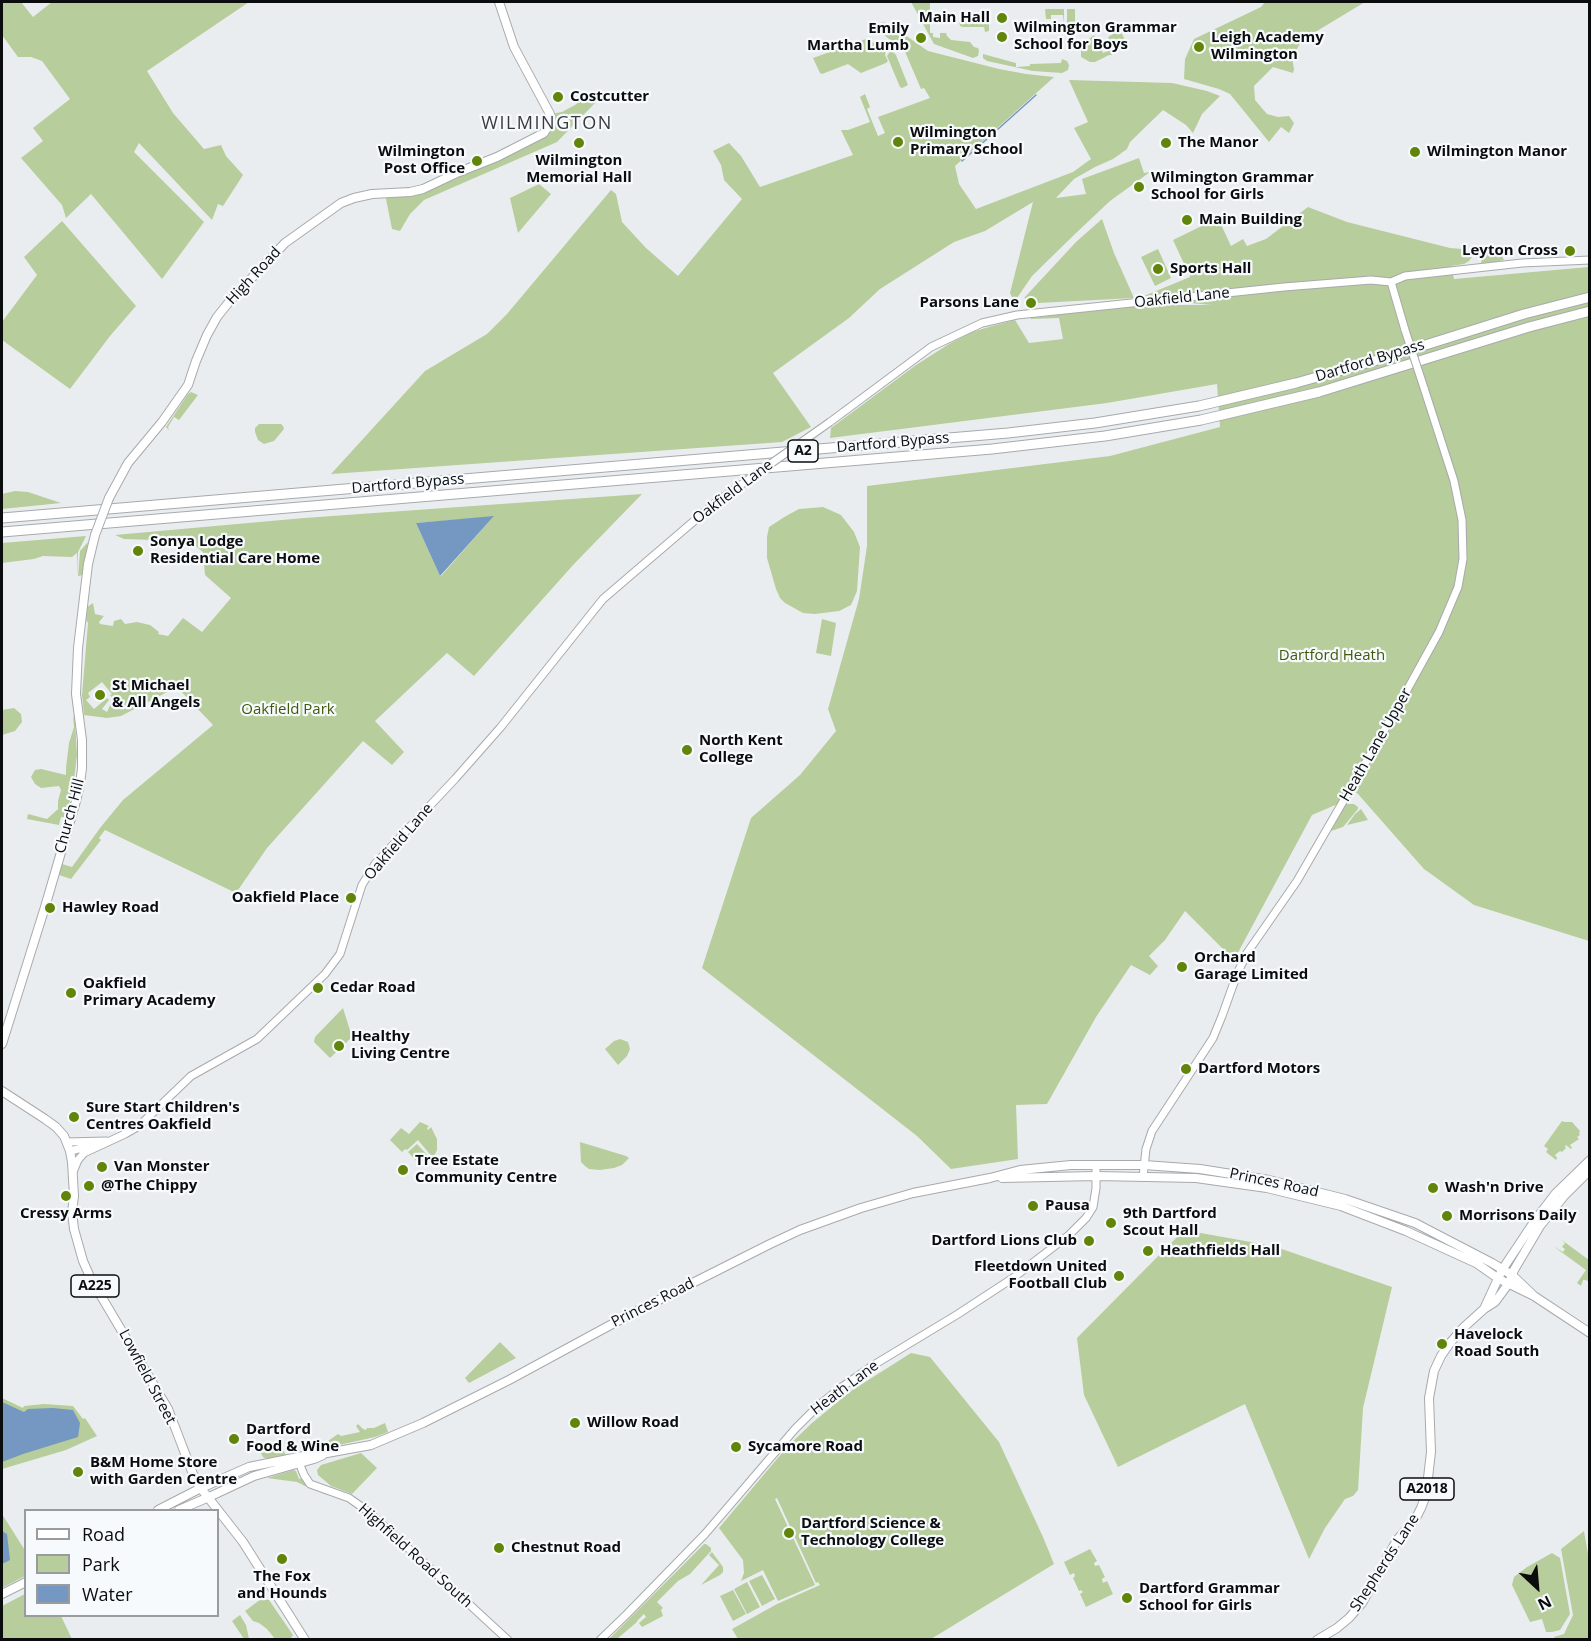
<!DOCTYPE html>
<html>
<head>
<meta charset="utf-8">
<style>
	body { margin:0 }
	#map { position:relative; width:1591px; height:1641px; overflow:hidden; background:#eaedf0; font-family:"Open Sans",sans-serif }
	canvas { display:block }
	.frame { position:absolute; inset:0; border:3px solid #0b0c0d; pointer-events:none }
	.legend { position:absolute; left:24px; top:1509px; width:195px; height:108px; box-sizing:border-box; background:#f7fafd; border:2px solid #999b9d; margin:0; padding:8px 10px; list-style:none; font-size:18px; color:#0b0c0d }
	.legend li { display:flex; align-items:center; gap:12px; height:30px }
	.legend b { width:30px; border:2px solid #999b9d }
	.north { position:absolute; left:1507px; top:1557px; width:60px; height:60px; -webkit-text-stroke:4px #f7fafd; paint-order:stroke; rotate:154deg; font-size:16px; font-weight:700; line-height:24px; text-align:center; color:#0b0c0d }
	.north::after { content:''; display:block; margin:auto; width:21px; height:27px; background:#0b0c0d; clip-path:polygon(50% 0,100% 100%,50% 72%,0 100%) }
</style>
</head>
<body>
<div id="map">
<canvas width="1591" height="1641"></canvas>
<div class="frame"></div>
<ul class="legend">
<li><b style="height:8px;background:#fff"></b>Road</li>
<li><b style="height:16px;background:#b7cd9b"></b>Park</li>
<li><b style="height:16px;background:#7498c1"></b>Water</li>
</ul>
<div class="north">N</div>
</div>
<script>
const context = document.querySelector('canvas').getContext('2d');
context.lineJoin = 'round';
function fillPath(path, color) { context.fillStyle = color; context.fill(path, 'evenodd'); }
const toPath = rows => new Path2D(rows.map(r => 'M' + r).join(''));
function stroke(path, color, width, dash) { context.strokeStyle = color; context.lineWidth = width; context.lineCap = dash ? 'butt' : 'round'; context.setLineDash(dash || []); context.stroke(path); }
function write(font, color, halo, rows, align = 'center') {
  context.font = font + ' "Open Sans",sans-serif'; context.lineWidth = 4.5; context.setLineDash([]); context.textBaseline = 'middle'; context.strokeStyle = halo; context.fillStyle = color; for (const [text, x, y, turn = 0] of rows) {
    context.save(); context.translate(x, y); context.rotate((+turn || 0) * Math.PI / 180); context.textAlign = isNaN(turn) ? turn : align; if (halo) context.strokeText(text, 0, 0); context.fillText(text, 0, 0); context.restore();
  }
}
const green = toPath([
	[2,2,21,2,33,17,52,2,249,2,147,71,173,113,204,149,221,145,226,156,243,175,223,206,218,204,212,220,139,143,134,152,204,222,162,279,91,194,66,218,62,205,21,158,43,141,33,128,70,99,42,61,31,57,18,57,2,35],
	[911,2,930,2,930,33,933,33,933,37,940,38,940,33,946,33,947,36,951,40,970,42,974,47,978,48,979,51,978,56,973,58,934,44],
	[1265,2,1365,2,1302,40,1292,58,1294,69,1293,73,1273,67,1254,86,1255,100,1267,114,1278,117,1289,116,1294,123,1289,133,1281,127,1269,142,1230,94,1219,89,1184,79,1185,59,1194,39,1261,7],
	[1045,9,1064,9,1064,24,1063,15,1051,15,1051,19,1046,19],
	[1067,9,1075,9,1075,29,1067,25],
	[976,14,989,14,989,31,985,32,984,27,963,27,960,26,959,22,976,21],
	[882,22,889,24,928,51,999,69,1026,74,1054,77,955,166,959,184,976,209,1073,172,1091,159,1074,128,1088,122,1069,80,1172,83,1207,91,1220,96,1202,114,1193,133,1186,125,1163,110,1130,142,1127,149,1113,159,1095,167,1074,179,1056,198,1086,194,1082,179,1139,158,1144,173,1150,172,1110,201,1075,234,1032,276,1017,298,1012,297,1010,293,1033,202,985,231,954,242,880,289,849,318,773,373,811,427,782,442,331,474,425,371,487,334,507,314,611,190,616,194,622,222,646,248,678,276,742,199,724,180,721,165,713,151,729,143,741,156,760,187,853,155,841,130,848,130,870,122,860,97,865,94,870,107,867,109,878,136,885,133,878,117,930,98,924,88,921,89,903,47,889,39,883,34,880,26],
	[1120,30,1125,40,1125,43,1122,48,1116,51,1108,37],
	[1094,35,1103,53,1110,50,1112,55,1109,55,1095,62,1090,62,1081,57,1081,51,1086,41],
	[866,39,882,47,887,48,885,55,888,61,886,63,861,73,848,64,822,74,820,73,813,58],
	[891,50,896,55,908,85,902,88,900,87,887,56],
	[983,54,1016,63,1016,67,1030,66,1030,64,1061,63,1062,59,1067,61,1069,65,1068,70,1062,73,1033,71,987,61,983,58],
	[591,92,595,98,595,103,557,142,424,200,410,214,400,231,392,229,385,194,409,193,544,134,550,114,562,112,575,105],
	[539,184,551,194,518,233,510,198],
	[1308,207,1347,222,1450,248,1462,249,1467,251,1470,253,1472,257,1469,261,1464,264,1451,266,1454,279,1589,267,1589,941,1474,905,1424,869,1358,794,1349,787,1340,803,1312,815,1234,960,1185,911,1165,940,1149,956,1158,966,1150,975,1131,965,1096,1017,1047,1104,1016,1105,1018,1159,951,1169,917,1136,702,968,751,818,800,775,836,731,828,709,859,599,867,546,867,486,1110,456,1220,427,1217,384,1107,403,830,438,831,428,916,365,949,344,972,332,992,326,1015,320,1029,343,1063,339,1059,318,1031,319,1031,318,1141,305,1211,305,1139,298,1190,277,1190,266,1186,268,1173,240,1218,218,1231,246,1243,239,1247,246,1266,239],
	[1102,219,1114,253,1134,298,1038,303,1024,298,1076,242],
	[62,221,136,306,110,336,70,389,2,340,2,322,37,275,24,257],
	[1158,249,1171,278,1155,286,1141,257],
	[1484,252,1501,254,1504,260,1482,265,1481,263],
	[191,392,198,395,179,420,174,417,168,427,169,430,166,427,188,394],
	[259,424,281,424,283,426,284,429,274,441,264,444,258,440,255,432,255,428],
	[15,491,28,492,61,503,2,509,2,494],
	[642,494,574,564,474,676,447,653,375,721,404,752,392,765,363,741,267,848,236,893,105,830,99,838,101,840,71,879,59,875,62,864,72,867,100,828,123,800,213,725,177,687,121,716,107,718,84,715,82,695,88,623,86,620,87,607,93,603,95,614,104,616,99,622,100,624,113,626,114,621,121,619,125,624,137,622,150,625,159,632,158,634,168,636,183,618,202,632,231,598,205,575,203,552,183,536,155,540,124,539,115,535,304,518],
	[493,517,441,576,440,576,416,523],
	[102,682,112,694,110,695,113,699,107,712,102,709,109,700,107,698,94,709,86,700,90,697,88,693],
	[823,507,841,515,854,532,860,547,857,591,851,605,839,611,815,614,803,613,785,603,780,598,776,589,767,558,767,537,769,527,786,516,799,509],
	[86,536,78,552,77,576,77,553,72,557,43,556,34,559,2,563,2,543],
	[88,542,83,575,78,576,80,551],
	[822,619,836,623,831,656,816,653],
	[14,708,21,714,22,722,15,731,2,735,2,710],
	[73,715,75,722,77,755,73,788,66,817,61,817,59,825,27,819,28,814,47,819,58,809,58,801,61,790,59,786,41,788,35,784,31,777,35,770,41,769,66,775,66,768,69,743,74,727],
	[1347,804,1354,804,1358,807,1358,809,1343,827,1331,831,1345,805],
	[1361,809,1368,820,1347,825,1355,814],
	[343,1008,352,1037,330,1058,314,1042,315,1037],
	[620,1039,628,1042,630,1049,627,1056,618,1065,605,1049,614,1041],
	[1562,1121,1564,1122,1572,1122,1580,1131,1579,1133,1580,1135,1577,1137,1579,1139,1570,1145,1572,1148,1571,1149,1566,1145,1565,1147,1566,1148,1562,1152,1560,1151,1555,1155,1557,1158,1556,1160,1546,1152,1548,1149,1544,1146],
	[420,1122,429,1126,427,1128,428,1130,431,1127,437,1139,437,1150,433,1158,418,1140,407,1150,405,1149,402,1152,390,1140,401,1128,409,1134],
	[580,1142,626,1156,629,1158,622,1165,614,1168,600,1170,589,1169,585,1166,581,1162],
	[417,1144,429,1157,420,1165,408,1152],
	[1184,1230,1273,1246,1392,1287,1363,1408,1358,1490,1353,1496,1345,1499,1325,1528,1309,1559,1245,1404,1118,1467,1084,1395,1077,1338],
	[1559,1238,1589,1260,1589,1282,1586,1280,1583,1280,1581,1286,1577,1283,1586,1270,1553,1246,1563,1252,1565,1249,1562,1247,1565,1243],
	[500,1342,516,1358,469,1383,465,1378],
	[911,1353,930,1357,999,1442,1043,1537,1054,1564,931,1639,738,1639,732,1629,777,1604,820,1585,818,1582,816,1583,777,1498,775,1499,815,1585,778,1601,763,1570,741,1581,744,1573,743,1560,719,1528,787,1447,812,1423,851,1391],
	[2,1398,23,1408,24,1406,44,1404,73,1406,83,1419,85,1418,97,1436,66,1450,2,1469],
	[385,1423,388,1432,375,1437,330,1447,328,1441,338,1434,341,1436,360,1432,356,1426,358,1424,363,1429,366,1430,367,1428,374,1428],
	[282,1449,286,1455,267,1459,263,1457,261,1453],
	[361,1453,377,1468,352,1494,331,1486,318,1475,317,1470,321,1465],
	[293,1470,296,1471,299,1479,302,1478,307,1487,297,1482,267,1478],
	[2,1514,26,1552,25,1576,2,1588],
	[1584,1531,1589,1560,1589,1639,1554,1639,1554,1637,1564,1634,1573,1615,1561,1549],
	[704,1544,706,1544,711,1548,711,1551,690,1574,678,1581,657,1602,663,1608,661,1610,663,1616,642,1627,639,1623,646,1617,644,1614,637,1621,637,1622,617,1639,609,1639],
	[1090,1549,1097,1561,1094,1563,1095,1566,1099,1565,1105,1577,1102,1579,1103,1583,1107,1581,1113,1594,1086,1607,1080,1594,1083,1592,1081,1590,1079,1591,1073,1578,1075,1576,1074,1573,1070,1575,1064,1562],
	[712,1552,723,1567,723,1572,720,1575,701,1585,719,1565,709,1555],
	[1552,1553,1560,1558,1570,1614,1560,1630,1552,1632,1546,1632,1542,1619,1530,1622,1512,1585,1514,1577,1527,1567],
	[762,1575,775,1599,762,1606,749,1581],
	[747,1582,760,1607,747,1614,734,1589],
	[733,1590,746,1614,733,1621,720,1596],
	[25,1594,26,1616,61,1616,72,1639,2,1639,2,1606],
	[261,1599,269,1600,293,1635,291,1638,288,1639,275,1639,267,1629,259,1623,253,1621,245,1611],
	[240,1615,246,1625,249,1639,244,1639,232,1621]
]);
const water = toPath([
	[494,516,440,576,416,523],
	[2,1402,24,1412,28,1409,53,1408,73,1410,80,1423,78,1437,23,1454,2,1462],
	[2,1531,7,1534,10,1560,2,1564]
]);
const stream = toPath([
	[997,130,1036,95],
	[962,161,996,131]
]);
const tertiary = toPath([
	[1391,282,1405,330],
	[830,422,931,347,982,323,1017,315,1284,287,1371,280,1391,282,1405,276,1522,263,1590,260],
	[67,1142,106,1141],
	[70,1151,91,1146],
	[73,1172,78,1160,84,1153,125,1134,139,1126,191,1076,257,1039,325,974,340,954,362,885,375,864,455,779,500,728,603,599,715,503],
	[1143,1177,1146,1149,1152,1131,1213,1038,1222,1016,1237,974,1247,953,1297,881,1396,710,1439,632,1458,587,1463,559,1462,520,1454,481,1424,388],
	[298,1460,304,1475,310,1484,349,1498,369,1512,508,1640],
	[600,1640,627,1614,705,1534,795,1429,818,1406,839,1389,872,1366,958,1314,1013,1278,1069,1235,1086,1218,1093,1207,1096,1188,1096,1165]
]);
const secondary = toPath([
	[109,498,128,463,162,422,188,385,196,361,207,335,217,317,229,302,285,243,341,203,354,198,372,194,410,192,423,189,459,172,497,157,544,133,550,123,550,114,514,47,499,2],
	[2,1044,45,907,76,801,80,784,82,768,82,740,76,694,78,648,88,564,95,535],
	[1002,1178,1096,1176,1196,1178,1267,1188,1341,1206,1406,1231,1476,1263,1499,1279,1534,1296,1590,1333],
	[201,1488,249,1467,313,1454,327,1453,371,1445,423,1423,509,1380,627,1316,770,1244,800,1230,861,1208,913,1193,990,1178,1020,1170,1071,1165,1144,1165,1200,1169,1269,1180,1345,1199,1415,1223,1492,1263,1512,1275,1534,1296],
	[209,1497,254,1476,314,1459,323,1455]
]);
const primary = toPath([
	[2,1091,45,1119,56,1127,64,1136,70,1151,72,1162,74,1196,72,1212,74,1229,83,1261,91,1279,168,1409,196,1482,243,1542,305,1640],
	[1484,1309,1502,1270,1536,1219,1556,1193,1590,1160],
	[158,1510,201,1488],
	[179,1510,209,1497],
	[2,1594,26,1582],
	[1317,1640,1337,1628,1349,1618,1362,1603,1397,1540,1416,1518,1421,1508,1426,1495,1431,1452,1429,1398,1434,1371,1441,1356,1450,1343,1463,1328,1484,1309,1495,1302,1509,1283,1514,1270,1540,1226,1564,1196,1590,1170]
]);
const trunk = toPath([
	[2,518,1008,433,1095,423,1199,406,1296,383,1381,359,1524,314,1590,297],
	[2,532,992,449,1105,436,1201,420,1319,392,1529,327,1590,311]
]);
const tertiaryBridge = toPath([
	[1405,330,1424,388],
	[715,503,830,422]
]);
const secondaryBridge = toPath([
	[95,535,109,498]
]);
const markers = [
	[1002,18,6,"#608508"],
	[1002,37,6,"#608508"],
	[921,38,6,"#608508"],
	[1199,47,6,"#608508"],
	[558,97,6,"#608508"],
	[898,142,6,"#608508"],
	[579,143,6,"#608508"],
	[1166,143,6,"#608508"],
	[1415,152,6,"#608508"],
	[477,161,6,"#608508"],
	[1139,187,6,"#608508"],
	[1187,220,6,"#608508"],
	[1570,251,6,"#608508"],
	[1158,269,6,"#608508"],
	[1031,303,6,"#608508"],
	[138,551,6,"#608508"],
	[100,695,6,"#608508"],
	[687,750,6,"#608508"],
	[351,898,6,"#608508"],
	[50,908,6,"#608508"],
	[1182,967,6,"#608508"],
	[318,988,6,"#608508"],
	[71,993,6,"#608508"],
	[339,1046,6,"#608508"],
	[1186,1069,6,"#608508"],
	[74,1117,6,"#608508"],
	[102,1167,6,"#608508"],
	[403,1170,6,"#608508"],
	[89,1186,6,"#608508"],
	[1433,1188,6,"#608508"],
	[66,1196,6,"#608508"],
	[1033,1206,6,"#608508"],
	[1447,1216,6,"#608508"],
	[1111,1223,6,"#608508"],
	[1089,1241,6,"#608508"],
	[1148,1251,6,"#608508"],
	[1119,1276,6,"#608508"],
	[1442,1344,6,"#608508"],
	[575,1423,6,"#608508"],
	[234,1439,6,"#608508"],
	[736,1447,6,"#608508"],
	[78,1472,6,"#608508"],
	[789,1533,6,"#608508"],
	[499,1548,6,"#608508"],
	[282,1559,6,"#608508"],
	[1127,1598,6,"#608508"]
];
const shields = [
	[803,451,30],
	[95,1286,48],
	[1427,1489,54]
];
const shieldNames = [
	["A2",803,451],
	["A225",95,1286],
	["A2018",1427,1489]
];
const poiNames = [
	["Main Hall",990,18,"right"],
	["Wilmington Grammar",1014,28],
	["School for Boys",1014,45],
	["Emily",909,29,"right"],
	["Martha Lumb",909,46,"right"],
	["Leigh Academy",1211,38],
	["Wilmington",1211,55],
	["Costcutter",570,97],
	["Wilmington",910,133],
	["Primary School",910,150],
	["The Manor",1178,143],
	["Wilmington",465,152,"right"],
	["Post Office",465,169,"right"],
	["Wilmington Manor",1427,152],
	["Wilmington",579,161,"center"],
	["Memorial Hall",579,178,"center"],
	["Wilmington Grammar",1151,178],
	["School for Girls",1151,195],
	["Main Building",1199,220],
	["Leyton Cross",1558,251,"right"],
	["Sports Hall",1170,269],
	["Parsons Lane",1019,303,"right"],
	["Sonya Lodge",150,542],
	["Residential Care Home",150,559],
	["St Michael",112,686],
	["& All Angels",112,703],
	["North Kent",699,741],
	["College",699,758],
	["Oakfield Place",339,898,"right"],
	["Hawley Road",62,908],
	["Orchard",1194,958],
	["Garage Limited",1194,975],
	["Oakfield",83,984],
	["Primary Academy",83,1001],
	["Cedar Road",330,988],
	["Healthy",351,1037],
	["Living Centre",351,1054],
	["Dartford Motors",1198,1069],
	["Sure Start Children's",86,1108],
	["Centres Oakfield",86,1125],
	["Tree Estate",415,1161],
	["Community Centre",415,1178],
	["Van Monster",114,1167],
	["@The Chippy",101,1186],
	["Wash'n Drive",1445,1188],
	["Pausa",1045,1206],
	["Cressy Arms",66,1214,"center"],
	["9th Dartford",1123,1214],
	["Scout Hall",1123,1231],
	["Morrisons Daily",1459,1216],
	["Dartford Lions Club",1077,1241,"right"],
	["Heathfields Hall",1160,1251],
	["Fleetdown United",1107,1267,"right"],
	["Football Club",1107,1284,"right"],
	["Havelock",1454,1335],
	["Road South",1454,1352],
	["Willow Road",587,1423],
	["Dartford",246,1430],
	["Food & Wine",246,1447],
	["Sycamore Road",748,1447],
	["B&M Home Store",90,1463],
	["with Garden Centre",90,1480],
	["Dartford Science &",801,1524],
	["Technology College",801,1541],
	["Chestnut Road",511,1548],
	["The Fox",282,1577,"center"],
	["and Hounds",282,1594,"center"],
	["Dartford Grammar",1139,1589],
	["School for Girls",1139,1606]
];
const streetNames = [
	["High Road",254,276,-47],
	["Oakfield Lane",1182,298,-6],
	["Dartford Bypass",1370,361,-17],
	["Dartford Bypass",893,443,-5],
	["Dartford Bypass",408,484,-5],
	["Oakfield Lane",733,492,-37],
	["Heath Lane Upper",1376,745,-60],
	["Church Hill",70,816,-75],
	["Oakfield Lane",399,842,-49],
	["Princes Road",1274,1183,12],
	["Princes Road",653,1303,-27],
	["Lowfield Street",147,1377,62],
	["Heath Lane",845,1388,-37],
	["Highfield Road South",415,1556,42],
	["Shepherds Lane",1385,1563,-57]
];
const parkNames = [
	["Dartford Heath",1332,656],
	["Oakfield Park",288,710]
];
const quarterNames = [
	["WILMINGTON",547,124]
];
fillPath(green, '#b7cd9b');
fillPath(water, '#7498c1');
stroke(stream, '#7498c1', 1.5);
stroke(tertiary, '#a7aaad', 9);
stroke(secondary, '#a7aaad', 10);
stroke(primary, '#a7aaad', 10);
stroke(trunk, '#a7aaad', 11);
stroke(tertiary, '#fff', 7);
stroke(secondary, '#fff', 8);
stroke(primary, '#fff', 8);
stroke(trunk, '#fff', 9);
stroke(tertiaryBridge, '#a7aaad', 9, []);
stroke(secondaryBridge, '#a7aaad', 10, []);
stroke(tertiaryBridge, '#fff', 7);
stroke(secondaryBridge, '#fff', 8);
for (const [x, y, r, color] of markers) { const dot = new Path2D(); dot.arc(x, y, r, 0, 2 * Math.PI); context.fillStyle = color; context.fill(dot); stroke(dot, '#f7fafd', 2); }
for (const [x, y, w] of shields) { const box = new Path2D(); box.roundRect(x - w / 2, y - 11, w, 22, 4.5); context.fillStyle = '#f7fafd'; context.fill(box); stroke(box, '#0b0c0d', 1.5); }
write('bold 14px', '#0b0c0d', null, shieldNames);
write('bold 15px', '#0b0c0d', '#f7fafd', poiNames, 'left');
write('15px', '#0b0c0d', '#f7fafd', streetNames);
write('15px', '#40590b', '#f7fafd', parkNames);
context.letterSpacing = '1.5px';
write('18px', '#383a3c', '#f7fafd', quarterNames);
context.letterSpacing = '0px';
</script>
</body>
</html>
